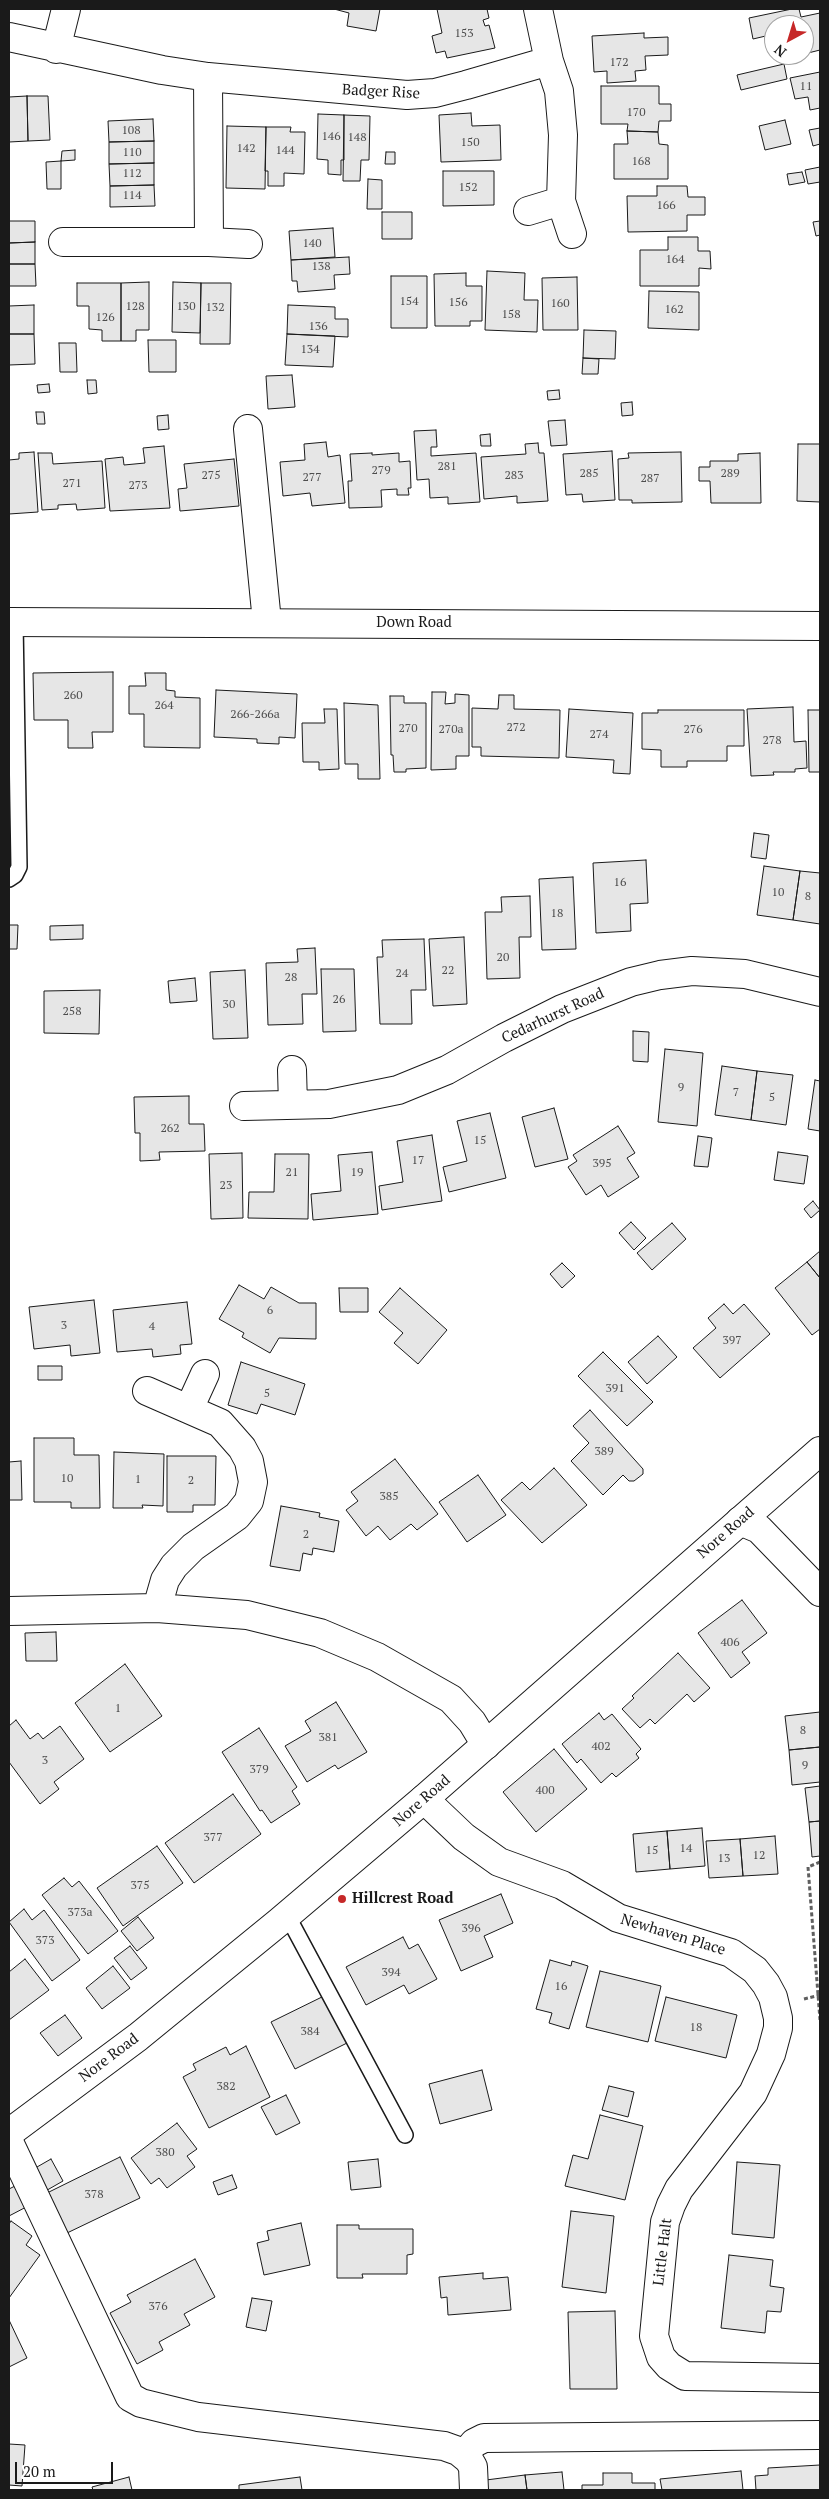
<!DOCTYPE html>
<html>
<head>
<meta charset="utf-8">
<style>
	body { margin:0 }
	#map { position:relative; width:829px; height:2499px; overflow:hidden; background:#fff; font-family:"PT Serif",serif }
	canvas { display:block }
	.frame { position:absolute; inset:0; border:10px solid #1a1a1a; pointer-events:none }
	.north { position:absolute; left:764px; top:15px; width:50px; height:50px; box-sizing:border-box; background:#fff; border:1px solid #a3a3a3; border-radius:50%; rotate:219deg; font-size:14px; font-weight:700; line-height:20px; text-align:center; color:#1a1a1a }
	.north::after { content:''; display:block; margin:auto; width:18px; height:22px; background:#c62828; clip-path:polygon(50% 0,100% 100%,50% 72%,0 100%) }
	.scale { position:absolute; left:15px; top:2462px; width:98px; height:22px; box-sizing:border-box; border:2px solid #1a1a1a; border-top:0; padding-left:6px; font-size:15px; line-height:18px; white-space:nowrap; color:#1a1a1a; -webkit-text-stroke:4px #fff; paint-order:stroke }
</style>
</head>
<body>
<div id="map">
<canvas width="829" height="2499"></canvas>
<div class="frame"></div>
<div class="north">N</div>
<div class="scale">20 m</div>
</div>
<script>
const context = document.querySelector('canvas').getContext('2d');
context.lineJoin = 'round';
function fillPath(path, color) { context.fillStyle = color; context.fill(path, 'evenodd'); }
const toPath = rows => new Path2D(rows.map(r => 'M' + r).join(''));
function stroke(path, color, width, dash) { context.strokeStyle = color; context.lineWidth = width; context.lineCap = dash ? 'butt' : 'round'; context.setLineDash(dash || []); context.stroke(path); }
function write(font, color, halo, rows, align = 'center') {
  context.font = font + ' "PT Serif",serif'; context.lineWidth = 4; context.setLineDash([]); context.textBaseline = 'middle'; context.strokeStyle = halo; context.fillStyle = color; for (const [text, x, y, turn = 0] of rows) {
    context.save(); context.translate(x, y); context.rotate((+turn || 0) * Math.PI / 180); context.textAlign = isNaN(turn) ? turn : align; if (halo) context.strokeText(text, 0, 0); context.fillText(text, 0, 0); context.restore();
  }
}
const building = toPath([
	[334,9,380,9,376,31,347,26,349,13,334,9],
	[437,9,487,9,489,18,483,20,485,26,489,25,495,48,447,58,445,51,436,53,432,36,442,33,437,9],
	[792,9,799,9,801,17,820,13,820,50,804,54,804,25,774,25,774,53,770,35,753,39,749,18,792,9],
	[644,33,644,38,668,37,668,55,645,56,646,70,635,71,636,81,607,83,607,71,594,72,592,36,644,33],
	[774,55,799,55,776,60,774,55],
	[784,64,787,79,741,90,737,75,784,64],
	[820,72,820,108,810,110,808,97,795,99,790,78,820,72],
	[601,86,659,86,659,104,671,104,671,121,659,121,658,132,627,131,628,124,601,124,601,86],
	[27,96,48,96,50,140,28,141,27,96],
	[27,96,28,141,9,142,9,97,27,96],
	[471,113,472,126,500,125,501,160,441,162,439,115,471,113],
	[318,114,344,115,344,160,341,160,341,175,328,174,328,160,317,159,318,114],
	[344,115,370,116,369,160,361,160,360,181,343,181,344,115],
	[153,119,154,141,109,142,108,121,153,119],
	[785,120,791,144,765,150,759,126,785,120],
	[227,126,266,127,265,189,226,188,227,126],
	[266,127,291,127,290,132,305,132,304,174,284,173,284,186,268,186,268,171,265,171,266,127],
	[820,128,820,144,813,146,809,130,820,128],
	[627,131,658,132,659,144,668,145,668,179,614,179,614,144,628,144,627,131],
	[154,141,154,163,109,164,109,142,154,141],
	[75,150,75,160,61,161,62,151,75,150],
	[386,152,395,152,395,164,385,164,386,152],
	[61,161,61,189,47,189,46,162,61,161],
	[154,163,154,185,110,186,109,164,154,163],
	[820,167,820,182,808,184,805,170,820,167],
	[443,171,494,171,494,205,443,206,443,171],
	[802,172,805,182,789,185,787,174,802,172],
	[368,179,382,180,382,209,367,209,368,179],
	[154,185,155,206,110,207,110,186,154,185],
	[657,186,687,186,688,197,705,197,705,215,687,215,687,231,628,232,627,196,657,196,657,186],
	[382,212,412,212,412,239,382,239,382,212],
	[9,221,35,221,35,242,9,243,9,221],
	[820,221,820,235,816,236,813,222,820,221],
	[333,228,335,257,291,260,289,231,333,228],
	[668,237,698,237,698,251,710,251,711,269,699,268,699,286,640,286,640,250,668,250,668,237],
	[35,242,35,264,9,264,9,243,35,242],
	[349,257,350,274,334,275,335,289,298,292,297,281,292,281,291,260,349,257],
	[9,264,35,264,36,286,9,286,9,264],
	[487,271,525,273,524,300,538,300,537,332,485,330,487,271],
	[466,273,466,286,482,286,482,321,470,321,470,326,435,326,434,274,466,273],
	[391,276,427,276,427,328,391,328,391,276],
	[577,277,578,330,543,330,542,278,577,277],
	[149,282,149,330,136,330,136,341,121,341,121,283,149,282],
	[173,282,201,283,200,333,172,332,173,282],
	[77,283,121,283,121,341,102,341,102,330,89,329,89,306,77,306,77,283],
	[201,283,231,283,230,344,200,344,201,283],
	[649,291,699,292,699,330,648,328,649,291],
	[34,305,34,334,9,334,9,306,34,305],
	[288,305,335,307,335,319,348,319,348,337,287,334,288,305],
	[584,330,616,331,615,359,583,358,584,330],
	[9,334,34,334,35,364,9,365,9,334],
	[287,334,335,336,333,367,285,365,287,334],
	[148,340,176,340,176,372,149,372,148,340],
	[59,343,76,343,77,372,60,372,59,343],
	[583,358,599,359,598,374,582,374,583,358],
	[292,375,295,407,268,409,266,376,292,375],
	[87,380,96,380,97,393,88,394,87,380],
	[49,384,50,392,38,393,37,385,49,384],
	[559,390,560,399,548,400,547,391,559,390],
	[632,402,633,415,622,416,621,403,632,402],
	[36,412,44,412,45,424,37,424,36,412],
	[168,415,169,429,158,430,157,416,168,415],
	[565,420,567,445,551,446,548,421,565,420],
	[436,430,437,447,431,447,431,456,476,453,480,502,448,504,448,497,430,498,429,479,417,480,414,431,436,430],
	[490,434,491,446,481,446,480,435,490,434],
	[326,442,328,457,340,455,345,503,312,506,310,493,283,496,280,462,305,460,304,444,326,442],
	[538,443,539,453,544,453,548,501,517,503,517,496,484,499,481,457,526,454,525,444,538,443],
	[798,444,820,444,820,502,797,501,798,444],
	[164,446,170,508,110,511,105,459,123,457,124,465,145,463,143,448,164,446],
	[612,451,615,500,583,502,582,494,566,495,563,454,612,451],
	[34,452,38,512,9,514,9,460,19,459,19,453,34,452],
	[681,452,682,502,632,503,632,500,619,500,618,459,629,458,628,453,681,452],
	[38,453,52,453,53,464,102,461,105,508,77,510,76,504,58,505,58,509,42,510,38,453],
	[372,453,372,455,399,453,399,462,410,461,411,488,408,488,409,495,397,495,397,489,381,490,382,507,349,508,348,481,352,481,350,454,372,453],
	[760,453,761,503,711,503,710,481,699,481,699,467,710,467,710,461,738,461,738,454,760,453],
	[234,459,239,506,180,511,178,489,187,488,184,464,234,459],
	[113,672,113,732,92,732,93,748,68,748,68,720,34,720,33,673,113,672],
	[145,673,166,673,166,690,175,691,175,697,200,698,200,748,144,747,144,714,129,714,129,686,146,686,145,673],
	[216,690,297,694,295,738,279,737,279,744,257,743,257,739,214,737,216,690],
	[432,692,446,692,445,704,455,703,455,694,469,695,469,756,456,756,456,769,431,770,432,692],
	[499,695,514,695,514,709,560,710,559,758,481,756,481,747,472,747,472,708,498,709,499,695],
	[390,696,404,696,404,703,426,703,426,768,406,769,406,772,394,772,393,755,391,755,390,696],
	[344,703,378,705,380,779,358,779,358,764,345,764,344,703],
	[793,707,794,742,806,741,807,768,795,769,795,772,773,772,774,775,751,776,747,709,793,707],
	[324,709,337,709,339,769,319,770,319,762,303,762,302,723,325,723,324,709],
	[569,709,633,713,630,774,613,773,614,760,566,757,569,709],
	[658,710,744,710,744,746,727,746,727,761,687,761,687,767,661,767,661,750,642,749,642,713,658,713,658,710],
	[808,710,820,710,820,772,809,772,808,710],
	[754,833,769,835,766,859,751,857,754,833],
	[646,860,648,903,630,904,631,931,596,933,593,863,646,860],
	[764,866,800,871,793,920,757,915,764,866],
	[800,871,820,873,820,924,793,920,800,871],
	[573,877,576,949,542,950,539,879,573,877],
	[530,896,531,937,519,937,520,978,487,979,485,912,502,912,501,897,530,896],
	[9,925,18,925,17,949,9,949,9,925],
	[83,925,83,939,50,940,50,926,83,925],
	[464,937,467,1004,433,1006,429,939,464,937],
	[424,939,426,990,411,990,412,1024,380,1024,377,957,383,957,382,940,424,939],
	[315,948,317,994,302,994,303,1024,268,1025,266,963,298,962,297,949,315,948],
	[321,969,354,969,356,1031,323,1032,321,969],
	[245,970,248,1038,213,1039,210,972,245,970],
	[195,978,197,1001,170,1003,168,981,195,978],
	[100,990,99,1034,44,1033,44,991,100,990],
	[633,1031,649,1032,648,1062,633,1061,633,1031],
	[665,1049,703,1053,697,1126,658,1122,665,1049],
	[722,1066,757,1071,751,1120,715,1115,722,1066],
	[757,1071,793,1075,786,1125,751,1120,757,1071],
	[815,1080,820,1081,820,1131,808,1129,815,1080],
	[189,1096,189,1124,204,1124,205,1151,159,1152,160,1160,140,1161,140,1133,135,1133,134,1097,189,1096],
	[554,1108,568,1159,535,1167,522,1117,554,1108],
	[490,1113,506,1178,449,1192,443,1167,467,1161,457,1121,490,1113],
	[618,1126,635,1153,627,1158,639,1177,608,1197,601,1185,586,1195,568,1167,577,1161,573,1155,618,1126],
	[432,1135,442,1201,382,1210,379,1186,403,1182,397,1141,432,1135],
	[698,1136,712,1138,708,1167,694,1166,698,1136],
	[372,1152,378,1214,313,1220,311,1194,341,1191,338,1155,372,1152],
	[778,1152,808,1156,804,1184,774,1180,778,1152],
	[242,1153,243,1218,211,1219,209,1154,242,1153],
	[275,1154,309,1154,308,1219,248,1218,249,1192,274,1192,275,1154],
	[813,1201,820,1210,811,1218,804,1209,813,1201],
	[631,1222,646,1238,634,1250,619,1233,631,1222],
	[672,1223,686,1239,652,1270,637,1253,672,1223],
	[820,1251,820,1278,807,1262,820,1251],
	[807,1262,820,1278,820,1329,812,1335,775,1288,807,1262],
	[562,1263,575,1276,562,1288,550,1274,562,1263],
	[239,1285,264,1299,271,1287,299,1303,316,1303,316,1339,279,1338,270,1353,242,1337,244,1333,219,1319,239,1285],
	[339,1288,368,1288,368,1312,340,1312,339,1288],
	[400,1288,447,1330,418,1364,394,1343,403,1333,379,1312,400,1288],
	[94,1300,100,1353,71,1356,70,1345,34,1349,29,1307,94,1300],
	[187,1302,192,1344,180,1345,181,1354,153,1357,152,1349,117,1352,113,1310,187,1302],
	[724,1304,733,1314,744,1304,770,1334,720,1378,693,1348,716,1328,708,1318,724,1304],
	[658,1336,677,1357,647,1384,628,1362,658,1336],
	[603,1352,653,1402,627,1426,578,1376,603,1352],
	[241,1362,305,1384,295,1415,261,1404,257,1414,228,1405,241,1362],
	[38,1366,62,1366,62,1380,38,1380,38,1366],
	[590,1410,643,1469,643,1474,634,1481,629,1481,623,1475,603,1495,571,1461,589,1443,573,1426,590,1410],
	[34,1438,74,1438,74,1455,99,1455,100,1508,71,1508,71,1502,34,1502,34,1438],
	[114,1452,164,1454,163,1506,142,1505,143,1508,113,1508,114,1452],
	[167,1456,216,1456,215,1505,193,1505,193,1512,167,1512,167,1456],
	[395,1459,438,1514,417,1530,411,1524,390,1540,378,1526,366,1536,346,1510,358,1501,351,1492,395,1459],
	[21,1461,22,1500,9,1500,9,1462,21,1461],
	[554,1468,587,1505,542,1543,501,1500,522,1482,530,1490,554,1468],
	[478,1475,506,1515,467,1542,439,1502,478,1475],
	[281,1506,320,1513,319,1517,339,1521,334,1552,313,1548,312,1555,303,1553,300,1571,270,1566,281,1506],
	[742,1600,767,1633,742,1652,750,1663,731,1678,698,1633,742,1600],
	[56,1632,57,1661,26,1661,25,1633,56,1632],
	[678,1653,710,1688,694,1702,687,1694,655,1724,650,1719,640,1728,622,1709,634,1698,632,1696,678,1653],
	[125,1664,162,1716,110,1752,75,1703,125,1664],
	[336,1702,367,1752,338,1769,335,1765,307,1782,285,1746,311,1731,305,1721,336,1702],
	[820,1712,820,1747,789,1750,785,1716,820,1712],
	[599,1713,604,1720,612,1714,641,1749,636,1754,639,1758,616,1777,612,1773,601,1783,581,1759,577,1763,562,1744,599,1713],
	[16,1720,30,1739,38,1733,43,1739,60,1726,84,1759,54,1782,59,1789,40,1804,9,1762,9,1726,16,1720],
	[259,1728,297,1787,292,1791,300,1804,271,1823,262,1810,260,1811,222,1752,259,1728],
	[820,1747,820,1782,792,1785,789,1750,820,1747],
	[554,1749,587,1789,536,1832,503,1792,554,1749],
	[820,1786,820,1821,809,1822,805,1788,820,1786],
	[233,1794,261,1834,194,1883,165,1843,233,1794],
	[820,1821,820,1856,812,1857,809,1822,820,1821],
	[702,1828,705,1866,670,1869,667,1831,702,1828],
	[667,1831,670,1869,636,1872,633,1834,667,1831],
	[775,1836,778,1874,743,1876,740,1839,775,1836],
	[740,1839,743,1876,709,1878,706,1841,740,1839],
	[157,1846,183,1883,123,1926,97,1888,157,1846],
	[64,1878,72,1887,79,1881,118,1931,88,1954,42,1895,64,1878],
	[501,1894,513,1923,484,1936,493,1957,461,1971,439,1920,501,1894],
	[24,1909,32,1920,44,1910,80,1960,52,1981,9,1922,24,1909],
	[138,1917,154,1938,137,1951,121,1931,138,1917],
	[403,1937,409,1949,418,1944,437,1979,409,1994,404,1985,366,2005,346,1967,403,1937],
	[130,1946,147,1968,131,1980,114,1958,130,1946],
	[25,1959,49,1990,9,2020,9,1972,25,1959],
	[550,1960,571,1966,572,1961,588,1966,569,2029,549,2023,552,2013,536,2009,550,1960],
	[113,1966,130,1988,102,2009,86,1988,113,1966],
	[600,1971,661,1986,648,2042,586,2027,600,1971],
	[326,1995,349,2042,295,2069,271,2022,326,1995],
	[666,1997,737,2015,726,2058,655,2041,666,1997],
	[65,2015,82,2038,58,2056,40,2033,65,2015],
	[246,2046,270,2097,209,2128,183,2077,196,2070,193,2064,226,2047,230,2055,246,2046],
	[482,2070,492,2110,440,2124,429,2084,482,2070],
	[609,2086,634,2092,628,2117,602,2110,609,2086],
	[286,2095,300,2123,276,2135,261,2107,286,2095],
	[600,2115,643,2126,625,2200,565,2186,573,2155,588,2159,600,2115],
	[177,2123,197,2149,187,2156,195,2167,167,2188,159,2178,151,2184,131,2158,177,2123],
	[120,2157,140,2198,67,2233,47,2193,120,2157],
	[51,2159,63,2181,42,2193,30,2171,51,2159],
	[378,2159,381,2187,351,2190,348,2162,378,2159],
	[737,2162,780,2165,774,2238,732,2234,737,2162],
	[232,2175,237,2188,218,2195,213,2182,232,2175],
	[19,2184,30,2205,9,2216,9,2189,19,2184],
	[571,2211,614,2216,606,2293,562,2287,571,2211],
	[11,2221,32,2236,26,2245,40,2255,9,2298,9,2224,11,2221],
	[301,2223,310,2265,264,2275,257,2243,269,2240,267,2231,301,2223],
	[337,2225,359,2225,359,2229,413,2229,413,2254,407,2255,407,2274,362,2274,363,2278,337,2278,337,2225],
	[729,2255,773,2260,770,2286,784,2288,781,2312,767,2311,765,2333,721,2328,729,2255],
	[195,2259,215,2297,184,2314,190,2325,159,2342,163,2350,137,2364,110,2313,131,2302,127,2295,195,2259],
	[483,2273,483,2279,508,2277,511,2310,448,2315,447,2297,441,2298,439,2277,483,2273],
	[252,2298,272,2301,266,2331,246,2327,252,2298],
	[615,2311,617,2389,570,2389,568,2312,615,2311],
	[9,2320,27,2358,9,2367,9,2320],
	[9,2444,25,2445,22,2486,9,2485,9,2444],
	[820,2465,820,2490,756,2490,755,2476,768,2475,768,2468,820,2465],
	[741,2471,743,2490,662,2490,660,2479,741,2471],
	[562,2472,564,2490,527,2490,525,2475,562,2472],
	[603,2473,632,2473,632,2483,655,2483,655,2490,582,2490,582,2485,603,2485,603,2473],
	[525,2475,527,2490,487,2490,486,2480,525,2475],
	[129,2477,132,2490,93,2490,92,2487,129,2477],
	[300,2477,302,2490,239,2490,239,2485,300,2477]
]);
const path = toPath([
	[820,1862,808,1867,820,2020],
	[804,1999,820,1995]
]);
const lane = toPath([
	[9,879,15,875,19,867,15,621],
	[287,1915,405,2135]
]);
const street = toPath([
	[538,9,549,61,559,91,563,135,561,201,572,234],
	[9,37,162,70,208,77,407,95,435,93,466,85,549,61],
	[56,49,66,9],
	[528,211,561,201],
	[63,242,209,242,208,77],
	[209,242,248,244],
	[248,429,267,622],
	[292,1070,293,1105],
	[244,1106,329,1104,398,1090,447,1070,504,1038,562,1009,631,982,660,975,692,971,745,974,820,992],
	[147,1391,220,1423,242,1448,249,1461,253,1482,249,1501,237,1516,193,1547,174,1566,165,1580,157,1608],
	[189,1409,205,1374],
	[740,1521,759,1529,820,1592],
	[9,1611,157,1608,247,1615,320,1633,377,1657,451,1699,472,1722,486,1745],
	[424,1799,464,1837,499,1862,562,1885,618,1918,731,1953,755,1970,766,1984,773,1997,778,2018,778,2028,771,2054,753,2093,679,2189,671,2205,665,2222,654,2336,661,2357,669,2366,685,2376,820,2378],
	[9,2142,130,2397,141,2403,198,2417,444,2446,458,2451,469,2460,473,2467,474,2490],
	[464,2455,474,2443,484,2438,819,2435]
]);
const secondary = toPath([
	[9,622,820,626],
	[9,2133,138,2037,279,1922,424,1799,820,1451]
]);
const markers = [
	[342,1899,5,"#c62828"]
];
const numberNames = [
	["153",464,34],
	["172",619,63],
	["11",806,87],
	["170",636,113],
	["108",131,131],
	["146",331,137],
	["148",357,138],
	["150",470,143],
	["142",246,149],
	["144",285,151],
	["110",132,153],
	["168",641,162],
	["112",132,174],
	["152",468,188],
	["114",132,196],
	["166",666,206],
	["140",312,244],
	["164",675,260],
	["138",321,267],
	["154",409,302],
	["156",458,303],
	["160",560,304],
	["128",135,307],
	["130",186,307],
	["132",215,308],
	["162",674,310],
	["158",511,315],
	["126",105,318],
	["136",318,327],
	["134",310,350],
	["281",447,467],
	["279",381,471],
	["285",589,474],
	["289",730,474],
	["275",211,476],
	["283",514,476],
	["277",312,478],
	["287",650,479],
	["271",72,484],
	["273",138,486],
	["260",73,696],
	["264",164,706],
	["266-266a",255,715],
	["272",516,728],
	["270",408,729],
	["270a",451,730],
	["276",693,730],
	["274",599,735],
	["278",772,741],
	["16",620,883],
	["10",778,893],
	["8",808,897],
	["18",557,914],
	["20",503,958],
	["22",448,971],
	["24",402,974],
	["28",291,978],
	["26",339,1000],
	["30",229,1005],
	["258",72,1012],
	["9",681,1088],
	["7",736,1093],
	["5",772,1098],
	["262",170,1129],
	["15",480,1141],
	["17",418,1161],
	["395",602,1164],
	["21",292,1173],
	["19",357,1173],
	["23",226,1186],
	["6",270,1311],
	["3",64,1326],
	["4",152,1327],
	["397",732,1341],
	["391",615,1389],
	["5",267,1394],
	["389",604,1452],
	["10",67,1479],
	["1",138,1480],
	["2",191,1481],
	["385",389,1497],
	["2",306,1535],
	["406",730,1643],
	["1",118,1709],
	["8",803,1731],
	["381",328,1738],
	["402",601,1747],
	["3",45,1761],
	["9",805,1766],
	["379",259,1770],
	["400",545,1791],
	["377",213,1838],
	["14",686,1849],
	["15",652,1851],
	["12",759,1856],
	["13",724,1859],
	["375",140,1886],
	["373a",80,1913],
	["396",471,1929],
	["373",45,1941],
	["394",391,1973],
	["16",561,1987],
	["18",696,2028],
	["384",310,2032],
	["382",226,2087],
	["380",165,2153],
	["378",94,2195],
	["376",158,2307]
];
const streetNames = [
	["Badger Rise",381,92,3],
	["Down Road",414,623],
	["Cedarhurst Road",553,1016,-25],
	["Nore Road",726,1533,-41],
	["Nore Road",422,1801,-41],
	["Newhaven Place",673,1935,17],
	["Nore Road",109,2058,-37],
	["Little Halt",663,2252,-83]
];
const poiNames = [
	["Hillcrest Road",352,1899]
];
fillPath(building, '#e6e6e6');
stroke(building, '#1a1a1a', 1);
stroke(lane, '#1a1a1a', 18);
stroke(street, '#1a1a1a', 30);
stroke(secondary, '#1a1a1a', 30);
stroke(path, '#5f5f5f', 3, [4, 2.5]);
stroke(lane, '#fff', 15);
stroke(street, '#fff', 28);
stroke(secondary, '#fff', 28);
for (const [x, y, r, color] of markers) { const dot = new Path2D(); dot.arc(x, y, r, 0, 2 * Math.PI); context.fillStyle = color; context.fill(dot); stroke(dot, '#fff', 2); }
write('12px', '#4d4d4d', null, numberNames);
write('15px', '#1a1a1a', '#fff', streetNames);
write('bold 15px', '#1a1a1a', '#fff', poiNames, 'left');
</script>
</body>
</html>
